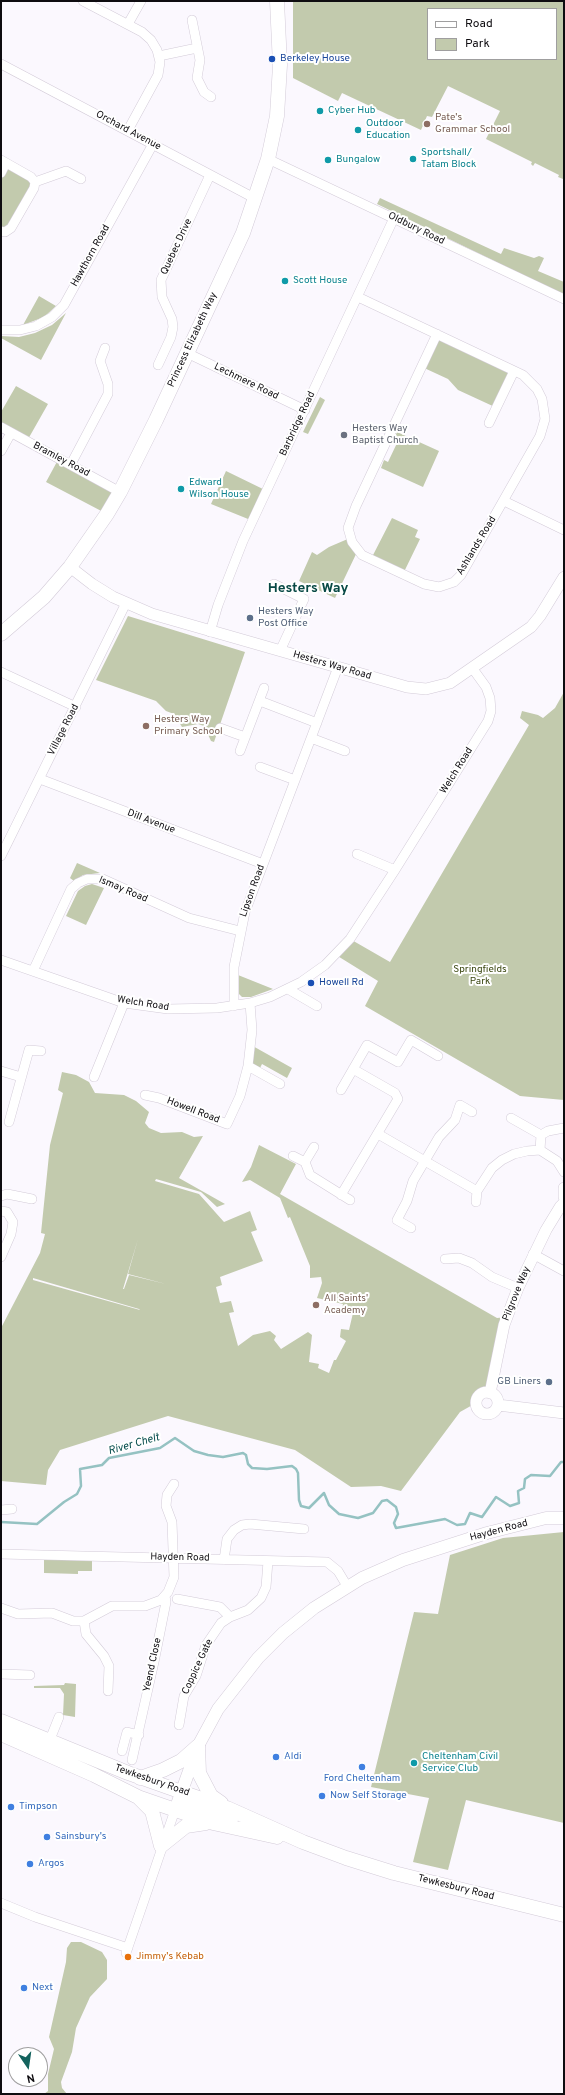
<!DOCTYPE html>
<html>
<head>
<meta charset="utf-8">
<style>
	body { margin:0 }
	#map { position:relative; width:565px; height:2095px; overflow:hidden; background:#fbf8fe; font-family:Overpass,sans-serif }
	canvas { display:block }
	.frame { position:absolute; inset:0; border:2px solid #0e0c10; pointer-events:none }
	.legend { position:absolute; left:427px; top:8px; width:130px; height:52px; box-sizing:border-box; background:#fff; border:1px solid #9f9e9f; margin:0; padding:5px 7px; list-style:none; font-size:12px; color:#0e0c10 }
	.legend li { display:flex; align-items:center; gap:8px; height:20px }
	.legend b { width:20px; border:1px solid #9f9e9f }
	.north { position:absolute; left:8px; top:2047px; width:40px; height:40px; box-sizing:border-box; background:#fff; border:1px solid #9f9e9f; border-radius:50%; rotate:167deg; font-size:11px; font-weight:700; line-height:16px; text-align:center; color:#0e0c10 }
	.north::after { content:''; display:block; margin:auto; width:14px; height:18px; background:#14635e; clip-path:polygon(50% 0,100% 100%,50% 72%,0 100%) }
</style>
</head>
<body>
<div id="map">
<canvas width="565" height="2095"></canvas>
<div class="frame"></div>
<ul class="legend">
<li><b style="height:5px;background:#fff"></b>Road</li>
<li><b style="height:11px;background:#c2caad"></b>Park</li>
</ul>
<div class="north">N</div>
</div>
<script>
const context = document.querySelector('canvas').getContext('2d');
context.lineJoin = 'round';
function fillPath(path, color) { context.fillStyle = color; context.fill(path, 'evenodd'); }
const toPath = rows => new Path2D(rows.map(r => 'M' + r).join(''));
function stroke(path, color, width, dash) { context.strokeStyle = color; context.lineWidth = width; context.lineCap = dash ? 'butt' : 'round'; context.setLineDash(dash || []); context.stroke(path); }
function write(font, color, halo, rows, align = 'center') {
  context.font = font + ' Overpass,sans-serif'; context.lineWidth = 4; context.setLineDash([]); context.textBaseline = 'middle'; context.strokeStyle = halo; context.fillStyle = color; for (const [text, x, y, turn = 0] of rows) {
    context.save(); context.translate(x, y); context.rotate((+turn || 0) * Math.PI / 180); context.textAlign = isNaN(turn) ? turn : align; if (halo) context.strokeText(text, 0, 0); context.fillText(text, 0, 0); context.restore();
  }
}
const green = toPath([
	[293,1,564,1,563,179,558,177,559,175,535,163,533,166,531,164,532,162,486,139,500,111,448,86,432,117,427,116,421,130,342,93,338,101,293,78],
	[428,9,556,9,556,59,428,59],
	[6,163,34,180,11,228,1,231,1,173],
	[380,198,501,254,504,248,534,258,539,256,544,258,538,271,564,282,564,295,377,204],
	[39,296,56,306,44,317,23,325],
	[66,313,41,360,1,338,1,336,19,337,35,333,52,325],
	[437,334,514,371,497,408,458,390,448,379,422,367],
	[16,386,48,404,27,441,1,427,1,412],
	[320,397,325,400,308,434,303,432],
	[397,432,439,451,423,487,381,468,384,460,388,462,398,441,394,439],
	[59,458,120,492,107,514,46,482],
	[226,471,267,491,253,521,211,504],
	[392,518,418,530,415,537,420,539,403,574,371,559],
	[350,538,358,550,335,598,299,581,312,552,317,555,329,547],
	[128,616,245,652,214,742,211,741,204,726,198,724,182,727,174,714,166,711,156,701,96,680],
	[564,692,564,1100,520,1096,365,1006,378,981,336,955,350,939,390,962,529,725,520,718,522,711,538,715,543,718,555,708],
	[77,863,100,873,83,875,74,881,70,878],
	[92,884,104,888,86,925,66,916,78,891,85,886],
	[238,975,273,989,251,997,242,997,238,993],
	[251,1045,292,1068,287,1078,262,1064,260,1068,249,1062],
	[62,1072,76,1075,89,1082,95,1093,124,1095,136,1101,149,1112,145,1123,149,1128,161,1133,182,1132,194,1137,203,1136,179,1178,225,1204,217,1207,201,1192,156,1179,155,1181,199,1194,224,1222,250,1211,257,1230,251,1232,263,1261,220,1277,222,1285,216,1287,220,1303,231,1301,234,1312,229,1313,238,1346,253,1335,270,1331,276,1336,274,1340,281,1349,308,1332,312,1335,309,1362,319,1364,318,1368,329,1373,334,1360,336,1360,346,1341,340,1337,341,1329,349,1330,353,1313,342,1310,343,1304,317,1298,322,1283,321,1277,310,1278,310,1266,290,1217,288,1218,280,1198,250,1180,242,1182,251,1167,259,1145,296,1164,280,1194,497,1318,507,1317,486,1392,478,1397,476,1403,460,1412,401,1491,381,1486,351,1487,295,1450,168,1416,60,1450,48,1470,46,1485,1,1481,1,1328,40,1253,45,1234,41,1233,50,1145,63,1093,58,1090],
	[138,1239,128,1274,166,1284,129,1275,124,1289,123,1289],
	[33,1278,139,1309,140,1310,33,1280],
	[564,1532,564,1823,466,1800,448,1870,413,1862,429,1798,371,1787,414,1612,438,1614,450,1555,503,1538],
	[44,1555,92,1556,92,1571,78,1571,78,1574,44,1573],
	[65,1683,76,1684,75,1717,63,1715,64,1694,60,1688,34,1688,34,1686,64,1685],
	[71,1942,81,1942,102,1952,107,1960,107,1979,90,1997,76,2028,72,2052,61,2082,62,2088,67,2094,44,2094,48,2091,48,2074,54,2049,49,2037,66,1962,67,1948]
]);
const stream = toPath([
	[1,1522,37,1524,64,1502,77,1494,81,1486,80,1469,102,1465,109,1458,160,1448,175,1438,194,1451,208,1455,223,1457,243,1453,246,1455,248,1464,252,1468,267,1469,292,1466,296,1469,298,1473,299,1500,301,1506,309,1508,324,1493,329,1505,339,1514,358,1518,373,1513,382,1501,387,1500,396,1507,398,1514,394,1523,396,1528,445,1519,457,1525,465,1524,470,1513,482,1517,496,1497,510,1506,519,1503,518,1491,524,1488,525,1479,531,1475,550,1476,561,1462,564,1462]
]);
const minor = toPath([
	[83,1,142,32,151,40,157,50,160,62,158,75,128,130],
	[192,20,200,60,197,78,204,92,211,97],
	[128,24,141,1],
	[159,56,197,48],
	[1,64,256,199],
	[268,159,564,299],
	[1,160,31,177,35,182,34,188,11,228,5,232,1,231],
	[1,173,6,163],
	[35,182,66,171,81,179],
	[358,297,523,375,537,389,542,399,545,419,540,436,461,575,454,582,439,587,424,584,362,555,352,542,348,528,356,506,437,334],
	[1,330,20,330,36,326,52,317,64,305,153,144],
	[187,353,305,410],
	[158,365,171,337,173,327,172,319,162,297,161,280,210,175],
	[489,423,514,371],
	[1,427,120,492],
	[1,451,11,433],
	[71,464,108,394,108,384,100,361,105,348],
	[504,501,564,530],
	[274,584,304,599,280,651],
	[210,632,218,605,243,541,394,218],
	[1,672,76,707],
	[260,701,317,723],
	[220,728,245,737],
	[311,738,345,751],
	[240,751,264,688],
	[260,767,295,780],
	[40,779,263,864],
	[357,854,395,870],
	[1,856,126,603],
	[1,960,124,1003,168,1009,217,1008,250,1003,270,997,301,982,325,965,350,939,395,870,488,721,491,711,490,698,486,687,473,669],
	[33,971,71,889,78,883,87,879,103,879,189,918,240,931],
	[288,989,317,1006],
	[234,1006,234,967,245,912,338,667],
	[248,1066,280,1084],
	[1,1071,21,1077],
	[94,1077,124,1003],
	[341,1090,367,1045,398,1062,411,1040,438,1056],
	[145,1095,159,1098,227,1124,240,1096,248,1066,252,1030,250,1003],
	[511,1118,541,1135],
	[9,1122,29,1050,41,1051],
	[378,1134,477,1191],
	[314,1147,305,1162,310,1175,350,1200],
	[540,1150,541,1135,548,1131,564,1128],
	[293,1156,305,1162],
	[341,1195,398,1099,395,1093,353,1069],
	[1,1196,7,1194,32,1199],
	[476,1202,477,1191,492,1168,502,1160,514,1154,527,1151,540,1150,557,1161,564,1172],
	[1,1211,7,1212,13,1222,11,1234,1,1257],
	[411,1228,397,1220,407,1201,413,1181,439,1137,455,1120,460,1105,472,1112],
	[533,1254,564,1271],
	[445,1259,459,1258,472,1263,492,1277,518,1288],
	[1,1510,12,1509],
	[1,1554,327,1562,338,1571,347,1586],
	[224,1560,227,1539,234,1530,242,1525,250,1524,304,1529],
	[177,1599,220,1607,230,1617],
	[1,1608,18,1614,52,1613,73,1621,84,1621,112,1606,145,1606,161,1600,168,1592,174,1577,172,1522,166,1506,167,1495,174,1484],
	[84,1621,86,1634,104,1656,109,1666,108,1691],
	[1,1674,30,1675],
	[179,1725,184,1696,196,1676,206,1645,221,1623,230,1617,248,1610,261,1598,266,1587,268,1561],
	[49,1742,59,1717],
	[122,1751,127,1732,139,1735],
	[132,1760,154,1662,166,1602,165,1596],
	[1,1903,35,1917,128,1948],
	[126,1953,175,1810]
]);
const tertiary = toPath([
	[70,567,92,584,113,597,152,614,407,687,426,689,450,683,531,627,540,616,564,577],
	[564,1188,564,1197],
	'476 1403a11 11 0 1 1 22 0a11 11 0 1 1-22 0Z',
	[490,1393,504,1325,518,1288,546,1230,560,1207,564,1203],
	[498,1405,564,1413]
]);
const secondary = toPath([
	[175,1810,198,1746,218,1709,258,1658,283,1633,314,1608,362,1578,403,1560,487,1533,546,1518,564,1518]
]);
const primary = toPath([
	[1,634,44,597,70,567,107,514,120,492,156,420,243,233,268,159,277,116,280,65,277,1]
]);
const trunk = toPath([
	[1,1721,128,1773,227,1808,303,1842,346,1858,394,1873,564,1915],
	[1,1734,94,1775,138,1797,213,1823,277,1837],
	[198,1746,199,1773,211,1796,221,1803],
	[140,1778,163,1770,181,1761,198,1746],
	[181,1791,188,1804,231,1819],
	[140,1799,152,1811,161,1846,186,1826,206,1823]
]);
const markers = [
	[272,59,4,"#1a4fb4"],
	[320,111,4,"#0f9aa8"],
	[427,124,4,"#8d6e63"],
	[358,130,4,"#0f9aa8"],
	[413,159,4,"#0f9aa8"],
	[328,160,4,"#0f9aa8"],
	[285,281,4,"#0f9aa8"],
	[344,435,4,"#6b7280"],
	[181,489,4,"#0f9aa8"],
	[250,618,4,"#5c6f8a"],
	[146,726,4,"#8d6e63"],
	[311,983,4,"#1a4fb4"],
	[316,1305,4,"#8d6e63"],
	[549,1382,4,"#5c6f8a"],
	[276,1757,4,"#3f7fe0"],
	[414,1763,4,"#0f9aa8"],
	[362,1767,4,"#3f7fe0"],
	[322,1796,4,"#3f7fe0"],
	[11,1807,4,"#3f7fe0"],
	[47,1837,4,"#3f7fe0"],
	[30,1864,4,"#3f7fe0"],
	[128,1957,4,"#e8710a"],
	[24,1988,4,"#3f7fe0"]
];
const transitNames = [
	["Berkeley House",280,59],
	["Howell Rd",319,983]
];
const cultureNames = [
	["Cyber Hub",328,111],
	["Outdoor",366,124],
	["Education",366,136],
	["Sportshall/",421,153],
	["Tatam Block",421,165],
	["Bungalow",336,160],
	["Scott House",293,281],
	["Edward",189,483],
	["Wilson House",189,495],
	["Cheltenham Civil",422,1757],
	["Service Club",422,1769]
];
const educationNames = [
	["Pate's",435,118],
	["Grammar School",435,130],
	["Hesters Way",154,720],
	["Primary School",154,732],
	["All Saints'",324,1299],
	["Academy",324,1311]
];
const streetNames = [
	["Orchard Avenue",128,131,28],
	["Oldbury Road",416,229,26],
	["Quebec Drive",177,247,-65],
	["Hawthorn Road",91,256,-61],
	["Princess Elizabeth Way",193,340,-65],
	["Lechmere Road",246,382,26],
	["Barbridge Road",298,424,-65],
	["Bramley Road",61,460,28],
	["Ashlands Road",477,546,-59],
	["Hesters Way Road",332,666,16],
	["Village Road",64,730,-63],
	["Welch Road",457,771,-58],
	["Dill Avenue",151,822,21],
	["Ismay Road",123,890,23],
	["Lipson Road",253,891,-70],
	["Welch Road",143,1004,9],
	["Howell Road",193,1111,21],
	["Pilgrove Way",517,1294,-68],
	["Hayden Road",499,1531,-15],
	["Hayden Road",180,1558,1],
	["Yeend Close",153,1665,-78],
	["Coppice Gate",198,1667,-65],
	["Tewkesbury Road",152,1781,19],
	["Tewkesbury Road",456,1888,14]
];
const worshipNames = [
	["Hesters Way",352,429],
	["Baptist Church",352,441]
];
const serviceNames = [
	["Hesters Way",258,612],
	["Post Office",258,624],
	["GB Liners",541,1382,"right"]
];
const parkNames = [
	["Springfields",480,970],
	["Park",480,982]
];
const shopNames = [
	["Aldi",284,1757],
	["Ford Cheltenham",362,1779,"center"],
	["Now Self Storage",330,1796],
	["Timpson",19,1807],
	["Sainsbury's",55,1837],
	["Argos",38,1864],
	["Next",32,1988]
];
const foodNames = [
	["Jimmy's Kebab",136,1957]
];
const waterNames = [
	["River Chelt",134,1445,-16]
];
const districtNames = [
	["Hesters Way",308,589]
];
fillPath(green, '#c2caad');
stroke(stream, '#95c2c2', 2.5);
stroke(minor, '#d3cbd8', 10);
stroke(tertiary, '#d3cbd8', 12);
stroke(secondary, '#d3cbd8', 13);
stroke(primary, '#d3cbd8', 15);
stroke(trunk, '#d3cbd8', 15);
stroke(minor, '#fff', 9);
stroke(tertiary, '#fff', 11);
stroke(secondary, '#fff', 12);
stroke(primary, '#fff', 14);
stroke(trunk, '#fff', 14);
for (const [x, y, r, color] of markers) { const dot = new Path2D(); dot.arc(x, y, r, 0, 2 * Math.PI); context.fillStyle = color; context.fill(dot); stroke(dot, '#fff', 1.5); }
write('10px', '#164399', '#fff', transitNames, 'left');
write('10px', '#0d838f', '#fff', cultureNames, 'left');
write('10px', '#785e54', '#fff', educationNames, 'left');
write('10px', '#0e0c10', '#fff', streetNames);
write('10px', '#5b616d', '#fff', worshipNames, 'left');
write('10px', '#4e5e75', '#fff', serviceNames, 'left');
write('10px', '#3a460f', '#fff', parkNames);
write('10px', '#366cbe', '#fff', shopNames, 'left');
write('10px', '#c56008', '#fff', foodNames, 'left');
write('italic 11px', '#014949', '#fff', waterNames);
write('bold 14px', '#084945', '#fff', districtNames);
</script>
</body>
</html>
